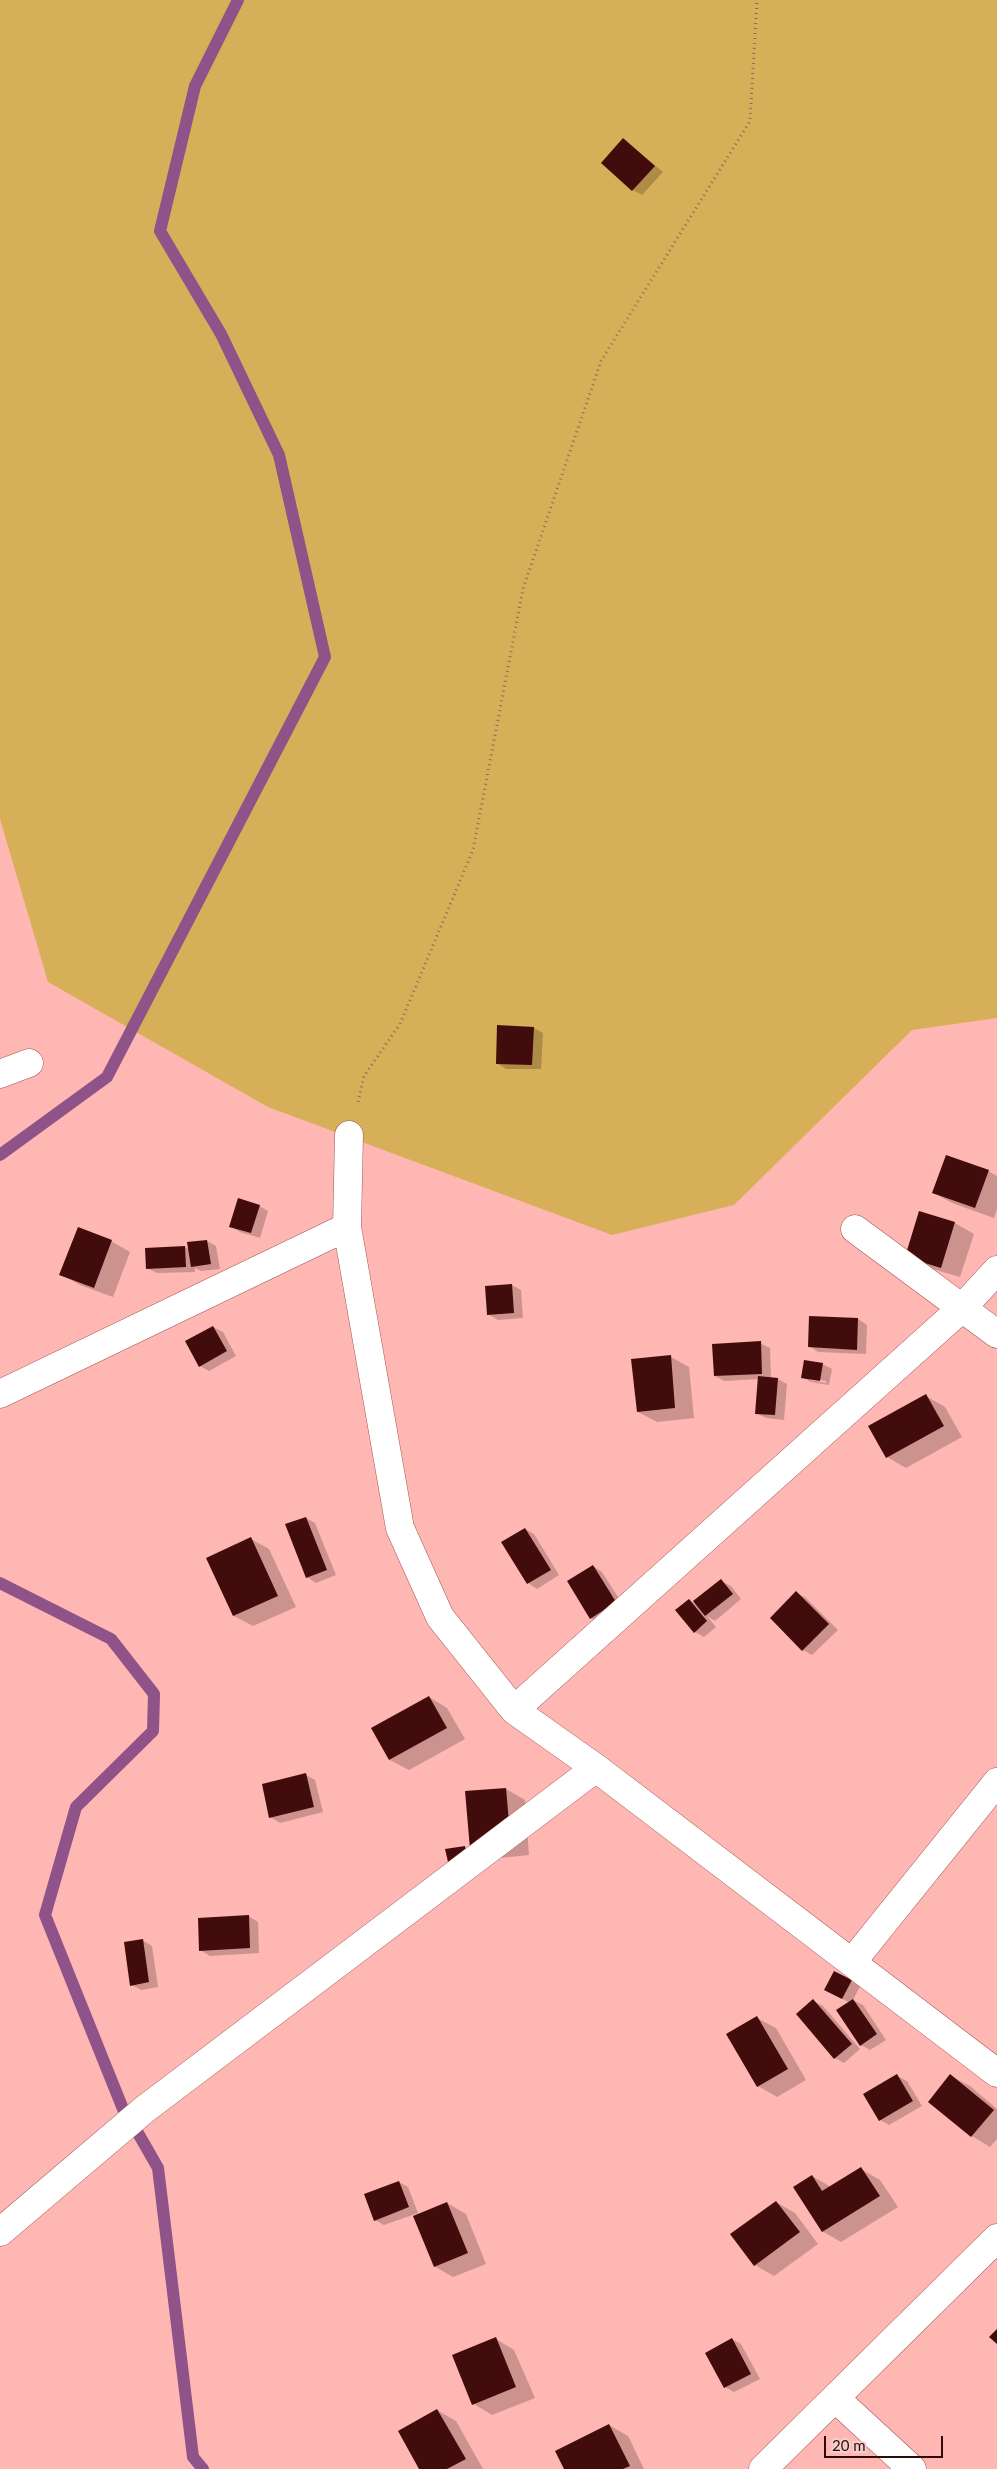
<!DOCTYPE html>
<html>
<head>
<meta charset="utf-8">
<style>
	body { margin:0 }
	#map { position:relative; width:997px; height:2469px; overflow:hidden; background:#feb7b2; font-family:Lato,sans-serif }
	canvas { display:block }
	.scale { position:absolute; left:824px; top:2436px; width:119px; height:22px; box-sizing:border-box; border:2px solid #2c0d0c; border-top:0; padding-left:6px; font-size:15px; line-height:18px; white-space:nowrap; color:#2c0d0c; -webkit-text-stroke:4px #f4cfcc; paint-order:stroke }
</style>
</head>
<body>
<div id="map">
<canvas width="997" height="2469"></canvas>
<div class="scale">20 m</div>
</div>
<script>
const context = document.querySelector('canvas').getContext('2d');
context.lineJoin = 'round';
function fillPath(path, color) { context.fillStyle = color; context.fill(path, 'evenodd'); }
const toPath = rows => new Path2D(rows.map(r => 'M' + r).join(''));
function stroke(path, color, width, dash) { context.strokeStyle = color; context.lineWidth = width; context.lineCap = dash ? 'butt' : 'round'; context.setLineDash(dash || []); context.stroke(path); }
const green = toPath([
	[0,0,997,0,997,1018,912,1030,734,1205,612,1235,268,1107,48,982,0,819]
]);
const shadow = toPath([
	[623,139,663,172,642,195,633,190],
	[534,1028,543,1033,541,1069,506,1069,497,1063],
	[988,1171,997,1176,997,1209,994,1218,952,1203,934,1193],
	[259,1206,268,1211,260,1238,240,1232,231,1226],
	[955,1223,974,1234,960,1277,926,1267,907,1257],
	[111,1241,130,1252,113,1297,80,1285,61,1274],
	[207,1241,216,1246,220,1269,201,1271,195,1268,195,1272,157,1273,147,1268,185,1247,190,1250],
	[512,1285,521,1290,523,1318,498,1320,488,1314,487,1287],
	[858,1319,867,1325,866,1354,818,1352,809,1346],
	[213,1327,223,1332,236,1356,209,1371,200,1366],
	[760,1343,770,1348,771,1379,778,1379,787,1384,784,1420,766,1418,756,1413,759,1379,724,1381,715,1376],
	[671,1357,689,1367,694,1418,657,1422,638,1412],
	[822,1364,832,1369,829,1385,811,1382,802,1377],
	[810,1378,826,1381,826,1383,810,1380],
	[926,1396,945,1407,962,1437,906,1468,887,1457],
	[306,1518,315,1523,336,1575,316,1583,307,1577],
	[525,1529,534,1534,559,1575,537,1589,528,1583],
	[251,1539,269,1549,296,1607,253,1626,234,1616,208,1558],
	[593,1566,602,1572,625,1608,600,1623,591,1618],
	[721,1581,731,1586,741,1599,715,1621,707,1616,716,1627,704,1637,695,1632,689,1600,694,1603],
	[797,1593,806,1598,838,1630,812,1655,803,1650],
	[429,1697,447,1708,465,1739,409,1770,390,1760],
	[306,1775,315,1780,323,1812,280,1823,270,1817],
	[506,1789,525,1800,529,1855,490,1859],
	[248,1916,258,1922,259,1953,210,1956,200,1950],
	[142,1940,152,1946,158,1987,141,1990,132,1985],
	[851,1981,860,1986,853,2000,863,2005,886,2040,870,2050,861,2045,850,2003,835,1995],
	[813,2001,823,2006,860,2049,844,2063,835,2058],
	[757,2018,776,2028,806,2080,777,2097,758,2086],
	[897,2076,907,2081,922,2106,889,2125,880,2120],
	[951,2076,970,2086,997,2109,997,2139,990,2147,972,2136,929,2102],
	[861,2169,880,2180,898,2207,841,2242,822,2231,812,2176,831,2187],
	[399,2182,408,2187,418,2213,384,2225,375,2220],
	[776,2202,795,2213,818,2244,774,2276,755,2265],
	[447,2203,466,2214,486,2264,453,2277,434,2266],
	[496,2339,514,2350,535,2398,492,2415,474,2404],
	[732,2339,741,2344,760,2379,734,2392,725,2387],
	[437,2410,456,2421,483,2469,420,2469],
	[609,2425,628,2436,644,2469,566,2469]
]);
const stream = toPath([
	[0,1155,107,1077,325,657,279,455,221,334,160,231,195,86,238,0],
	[0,1583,111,1639,154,1694,153,1731,76,1807,45,1915,123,2109],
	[134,2126,158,2168,193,2457,203,2469]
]);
const building = toPath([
	[623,138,655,166,632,191,601,163],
	[497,1025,534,1027,532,1065,496,1064],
	[946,1155,989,1170,975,1208,932,1193],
	[238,1198,260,1205,251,1233,229,1227],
	[919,1211,955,1222,941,1268,905,1257],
	[78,1227,112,1240,94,1288,59,1275],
	[207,1240,211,1264,191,1267,187,1242],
	[185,1246,186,1267,146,1269,145,1248],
	[512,1284,514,1313,487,1315,485,1286],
	[809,1316,858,1318,857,1350,808,1347],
	[213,1326,227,1351,199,1367,185,1341],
	[761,1341,762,1374,714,1376,712,1344],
	[671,1355,675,1408,637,1412,631,1359],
	[804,1360,823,1363,820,1381,801,1378],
	[758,1376,778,1378,775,1415,755,1414],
	[926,1394,944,1426,886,1458,868,1426],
	[306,1517,327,1570,306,1578,285,1524],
	[525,1528,551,1570,527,1584,501,1542],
	[251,1537,278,1596,233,1616,206,1558],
	[593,1565,616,1602,590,1619,567,1581],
	[721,1579,733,1594,705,1616,693,1601],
	[796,1591,829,1624,802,1651,770,1618],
	[689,1599,707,1621,694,1633,675,1610],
	[429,1696,447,1728,389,1760,371,1728],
	[306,1773,314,1807,269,1818,262,1784],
	[506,1788,511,1845,470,1849,465,1791],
	[465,1846,467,1859,448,1862,445,1849],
	[249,1915,250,1948,199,1951,198,1918],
	[143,1939,149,1982,130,1986,124,1942],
	[834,1971,852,1980,842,1999,824,1990],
	[813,1999,852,2044,834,2059,796,2014],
	[853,1999,877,2034,860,2046,836,2010],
	[757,2016,788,2069,757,2087,726,2034],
	[897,2074,913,2101,879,2121,863,2094],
	[950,2074,994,2110,971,2137,928,2102],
	[861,2167,880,2196,822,2232,793,2187,812,2175,822,2191],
	[399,2181,409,2207,374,2221,364,2194],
	[776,2201,800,2232,754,2266,730,2234],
	[447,2202,468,2253,434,2267,413,2216],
	[997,2329,997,2344,989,2337],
	[496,2337,516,2387,472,2405,452,2355],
	[732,2338,751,2374,724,2388,705,2353],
	[437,2409,466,2459,447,2469,419,2469,398,2431],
	[609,2424,630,2466,623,2469,564,2469,555,2451]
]);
const path = toPath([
	[358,1102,364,1076,400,1024,473,850,523,589,601,361,750,121,757,0]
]);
const minor = toPath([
	[0,1074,29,1063],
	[349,1135,347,1227,400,1528,440,1617,514,1710,596,1768,997,2073],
	[855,1229,997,1334],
	[0,1394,347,1227],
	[514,1710,962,1308,997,1270],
	[852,1962,997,1782],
	[0,2232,145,2109,596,1768],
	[835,2398,912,2469],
	[763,2469,997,2238]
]);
fillPath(green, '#d8af59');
fillPath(shadow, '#0003');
stroke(stream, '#8f5289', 12);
fillPath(building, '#420c0d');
stroke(minor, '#a1544f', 29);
stroke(path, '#966360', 3, [1, 4]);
stroke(minor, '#fff', 28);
</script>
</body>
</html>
